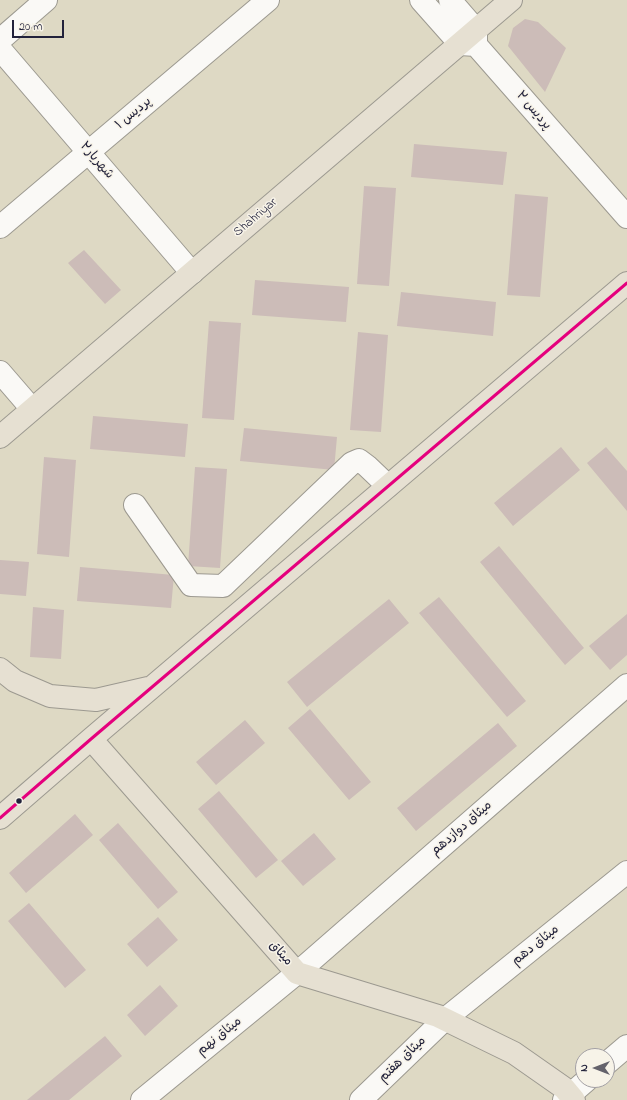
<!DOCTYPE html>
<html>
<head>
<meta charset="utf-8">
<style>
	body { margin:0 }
	#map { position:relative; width:627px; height:1100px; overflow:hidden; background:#ded9c4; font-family:"Indie Flower",sans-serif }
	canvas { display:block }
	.north { position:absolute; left:575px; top:1048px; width:40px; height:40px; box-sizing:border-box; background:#f7f3e8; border:1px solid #a29fa3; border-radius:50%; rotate:270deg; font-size:11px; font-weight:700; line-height:16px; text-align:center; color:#22223b }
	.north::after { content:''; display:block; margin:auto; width:14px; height:18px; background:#64626b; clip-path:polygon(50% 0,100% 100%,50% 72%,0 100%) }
	.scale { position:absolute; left:12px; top:20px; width:52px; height:18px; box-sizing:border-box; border:2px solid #22223b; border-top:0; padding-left:5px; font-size:12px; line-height:14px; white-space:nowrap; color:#22223b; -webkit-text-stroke:3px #f7f3e8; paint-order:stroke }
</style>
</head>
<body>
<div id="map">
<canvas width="627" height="1100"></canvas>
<div class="north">N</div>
<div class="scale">20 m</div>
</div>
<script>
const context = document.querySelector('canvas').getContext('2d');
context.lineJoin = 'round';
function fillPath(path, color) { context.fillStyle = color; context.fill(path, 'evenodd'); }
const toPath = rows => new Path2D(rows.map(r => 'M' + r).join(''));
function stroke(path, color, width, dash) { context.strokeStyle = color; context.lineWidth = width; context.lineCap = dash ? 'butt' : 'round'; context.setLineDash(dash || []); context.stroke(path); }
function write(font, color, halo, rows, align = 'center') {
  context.font = font + ' "Indie Flower","Playpen Sans Arabic",sans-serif'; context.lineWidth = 3; context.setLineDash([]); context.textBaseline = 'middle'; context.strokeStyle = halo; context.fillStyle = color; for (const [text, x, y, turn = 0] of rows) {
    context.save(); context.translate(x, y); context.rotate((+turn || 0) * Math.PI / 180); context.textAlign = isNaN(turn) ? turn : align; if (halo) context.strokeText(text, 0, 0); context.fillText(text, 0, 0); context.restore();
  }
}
const building = toPath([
	[525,19,538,22,566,48,545,92,508,46,513,28],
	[414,144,507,152,503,185,411,177],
	[364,186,396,188,389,286,357,284],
	[515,194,548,197,540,297,507,295],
	[84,250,121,290,105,304,68,263],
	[255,280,349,287,346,322,252,315],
	[401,292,496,302,493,336,397,326],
	[209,321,241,323,234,420,202,418],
	[358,332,388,335,381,432,350,430],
	[93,416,188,424,185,457,90,449],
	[244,428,337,437,334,470,240,461],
	[561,447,580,470,513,526,494,503],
	[606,447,627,471,627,511,587,463],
	[44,457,76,460,69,557,37,554],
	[195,467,227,469,220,568,188,566],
	[499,546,584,648,565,665,480,562],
	[0,560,29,562,26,596,0,594],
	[80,567,174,575,171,608,77,601],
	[439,597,526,701,507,717,419,613],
	[389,599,409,623,307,707,287,682],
	[33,607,64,610,61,659,30,657],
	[627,614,627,655,610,670,589,646],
	[310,709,371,782,349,800,288,728],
	[245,720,265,743,216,785,196,762],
	[498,723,517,746,416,831,397,808],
	[219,791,278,860,256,878,198,809],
	[75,814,93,835,26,893,9,873],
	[118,823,178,892,158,909,99,840],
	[314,833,336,859,303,886,281,861],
	[29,903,86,970,65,988,8,921],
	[158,917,178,940,147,967,127,944],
	[160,985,178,1006,145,1036,127,1015],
	[105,1036,122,1056,69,1100,27,1100]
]);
const minor = toPath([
	[421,0,460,44,476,45],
	[450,0,476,30,476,45,627,217],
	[0,40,46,0],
	[0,49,192,273],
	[0,227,268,0],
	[0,372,32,409],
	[135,505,191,585,223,586,352,463,359,460,367,466,388,486],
	[607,1063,627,1046],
	[142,1100,297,973,627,685],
	[361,1100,445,1019,627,872],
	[564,1100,587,1080]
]);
const major = toPath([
	[0,437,511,0],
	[0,669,15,681,50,696,96,700,148,688],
	[91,739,297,973,438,1016,514,1053,564,1088,574,1100],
	[0,818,91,739,627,283]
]);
const bus1 = toPath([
	[0,818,91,739,627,283]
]);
const markers = [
	[19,801,3.5,"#22223b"]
];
const streetNames = [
	["پردیس ۲",533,111,49],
	["پردیس ۱",134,114,-40],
	["شهریار۲",96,161,49],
	["Shahriyar",256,218,-40],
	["میثاق دوازدهم",462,829,-41],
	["میثاق دهم",536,946,-39],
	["میثاق",280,954,48],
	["میثاق نهم",220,1037,-39],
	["میثاق هفتم",403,1060,-44]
];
fillPath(building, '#ccbcb8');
stroke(minor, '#9c9990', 24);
stroke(major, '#9c9990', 24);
stroke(minor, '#faf9f6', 22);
stroke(major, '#e6e0d2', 22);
stroke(bus1, '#e5007d', 3);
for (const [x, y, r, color] of markers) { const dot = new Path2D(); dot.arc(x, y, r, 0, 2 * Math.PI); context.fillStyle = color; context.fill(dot); stroke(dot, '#f7f3e8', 1.5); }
write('13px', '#22223b', '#f7f3e8', streetNames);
</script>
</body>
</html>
